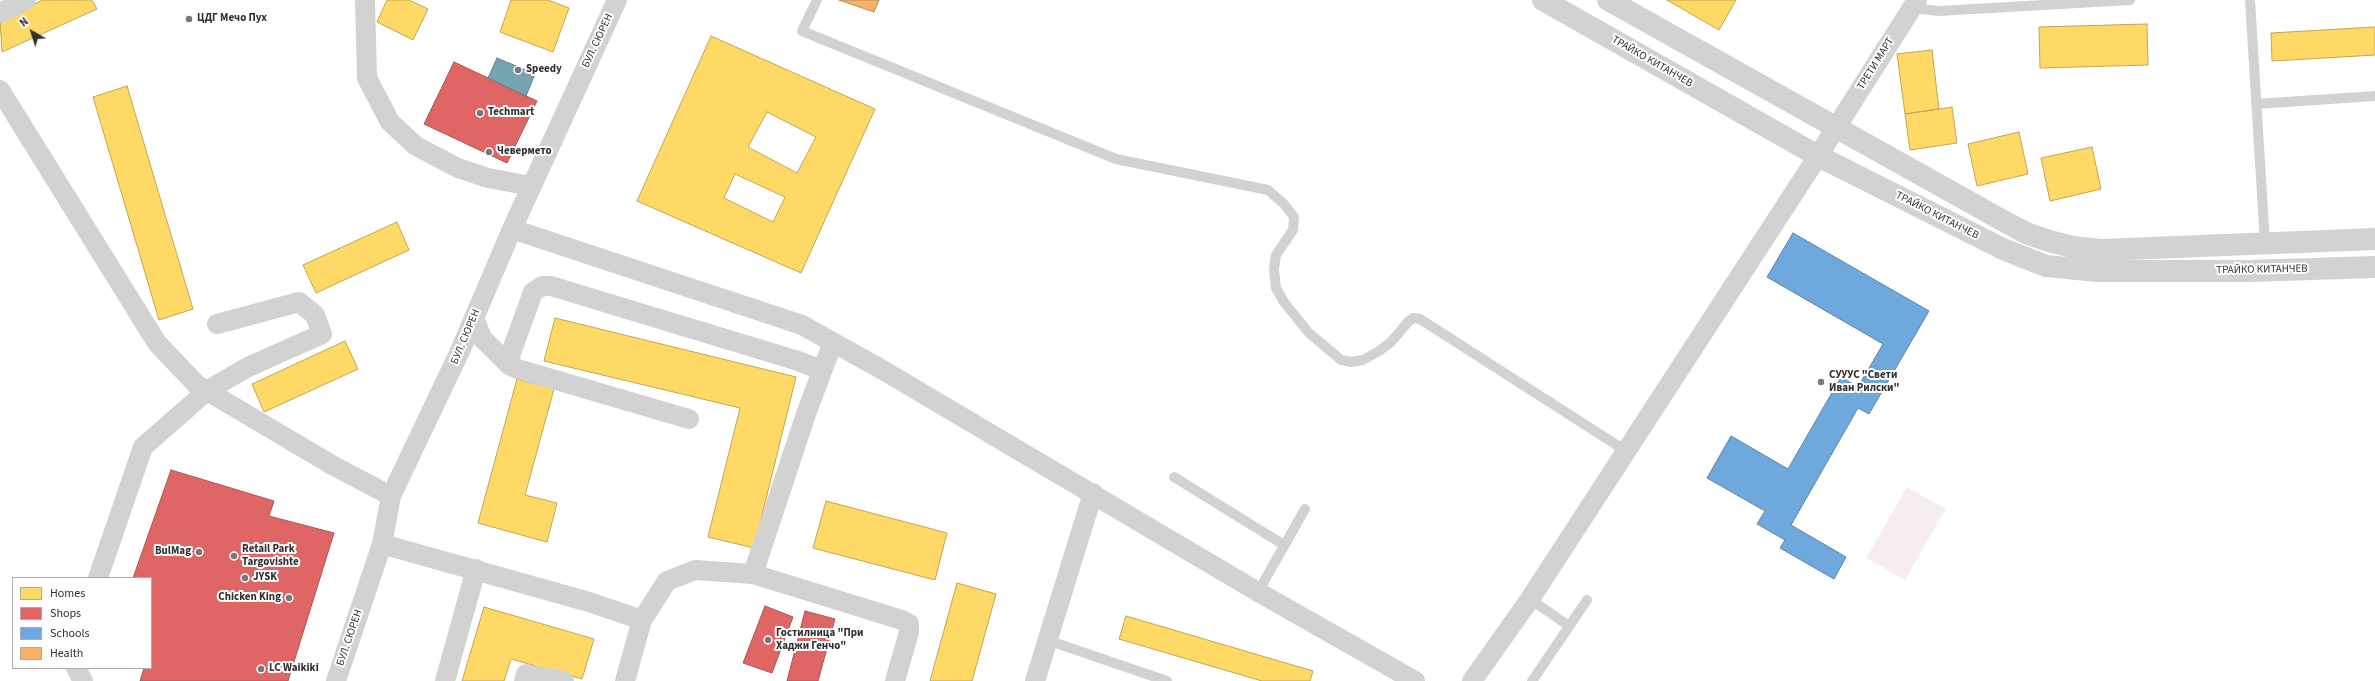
<!DOCTYPE html>
<html>
<head>
<meta charset="utf-8">
<style>
	body { margin:0 }
	#map { position:relative; width:2375px; height:681px; overflow:hidden; background:#fff; font-family:"Source Sans 3",sans-serif }
	canvas { display:block }
	.legend { position:absolute; left:12px; top:577px; width:140px; height:92px; box-sizing:border-box; background:#fff; border:1px solid #acacac; margin:0; padding:5px 7px; list-style:none; font-size:12px; color:#303030 }
	.legend li { display:flex; align-items:center; gap:8px; height:20px }
	.legend b { width:20px; border:1px solid #acacac }
	.north { position:absolute; left:12px; top:12px; width:40px; height:40px; -webkit-text-stroke:3px #fff; paint-order:stroke; rotate:321deg; font-size:11px; font-weight:700; line-height:16px; text-align:center; color:#303030 }
	.north::after { content:''; display:block; margin:auto; width:14px; height:18px; background:#303030; clip-path:polygon(50% 0,100% 100%,50% 72%,0 100%) }
</style>
</head>
<body>
<div id="map">
<canvas width="2375" height="681"></canvas>
<ul class="legend">
<li><b style="height:11px;background:#ffd966"></b>Homes</li>
<li><b style="height:11px;background:#e06666"></b>Shops</li>
<li><b style="height:11px;background:#6fa8dc"></b>Schools</li>
<li><b style="height:11px;background:#f6b26b"></b>Health</li>
</ul>
<div class="north">N</div>
</div>
<script>
const context = document.querySelector('canvas').getContext('2d');
context.lineJoin = 'round';
function fillPath(path, color) { context.fillStyle = color; context.fill(path, 'evenodd'); }
const toPath = rows => new Path2D(rows.map(r => 'M' + r).join(''));
function stroke(path, color, width, dash) { context.strokeStyle = color; context.lineWidth = width; context.lineCap = dash ? 'butt' : 'round'; context.setLineDash(dash || []); context.stroke(path); }
function write(font, color, halo, rows, align = 'center') {
  context.font = font + ' "Source Sans 3",sans-serif'; context.lineWidth = 4; context.setLineDash([]); context.textBaseline = 'middle'; context.strokeStyle = halo; context.fillStyle = color; for (const [text, x, y, turn = 0] of rows) {
    context.save(); context.translate(x, y); context.rotate((+turn || 0) * Math.PI / 180); context.textAlign = isNaN(turn) ? turn : align; if (halo) context.strokeText(text, 0, 0); context.fillText(text, 0, 0); context.restore();
  }
}
const green = toPath([
	[1907,487,1946,509,1905,580,1866,558]
]);
const homes = toPath([
	[43,0,92,0,97,9,2,52,0,19,43,0],
	[387,0,409,0,428,9,413,40,377,22,387,0],
	[511,0,548,0,569,8,553,52,500,32,511,0],
	[1667,0,1736,0,1719,30,1667,0],
	[2147,24,2148,65,2040,68,2039,27,2147,24],
	[2375,27,2375,55,2272,61,2271,33,2375,27],
	[711,36,875,109,801,273,637,201,711,36],
	[767,112,816,137,797,173,748,147,767,112],
	[735,174,785,197,773,222,724,198,735,174],
	[1932,50,1939,109,1905,114,1897,54,1932,50],
	[127,86,193,309,159,320,93,97,127,86],
	[1952,107,1957,143,1910,150,1905,114,1952,107],
	[2019,132,2028,174,1977,186,1968,144,2019,132],
	[2092,147,2101,189,2050,201,2041,158,2092,147],
	[397,222,409,250,316,293,303,265,397,222],
	[555,318,796,377,754,548,708,537,740,408,544,361,555,318],
	[345,341,358,369,264,412,252,384,345,341],
	[517,379,554,389,525,495,557,503,547,542,478,523,517,379],
	[826,501,947,533,935,580,813,548,826,501],
	[957,583,996,594,972,681,930,681,957,583],
	[484,607,594,639,582,679,511,659,504,681,462,681,484,607],
	[1126,616,1313,671,1310,681,1262,681,1119,639,1126,616]
]);
const shops = toPath([
	[454,62,537,101,507,163,424,124,454,62],
	[171,470,274,501,269,516,334,533,288,681,140,681,144,668,151,668,151,578,133,578,171,470],
	[765,606,793,617,772,673,743,663,765,606],
	[805,611,835,619,818,681,787,681,805,611]
]);
const schools = toPath([
	[1793,233,1929,311,1869,414,1858,408,1791,525,1846,557,1834,579,1780,548,1785,540,1757,524,1765,511,1707,478,1731,436,1788,469,1841,377,1858,387,1883,344,1767,277,1793,233]
]);
const health = toPath([
	[839,0,879,0,874,12,839,0]
]);
const public = toPath([
	[497,58,535,74,526,96,488,78,497,58]
]);
const service = toPath([
	[817,0,802,31,1116,159,1268,190,1284,204,1294,217,1293,230,1276,255,1274,269,1276,288,1284,302,1308,332,1341,360,1351,362,1363,360,1379,351,1391,342,1408,322,1413,318,1420,319,1626,451],
	[2250,0,2265,243],
	[1911,8,1939,11,2130,0],
	[2256,104,2375,96],
	[1174,477,1284,545],
	[1258,592,1305,509],
	[1530,599,1569,626],
	[1047,640,1167,681],
	[1532,681,1587,600]
]);
const minor = toPath([
	[365,0,367,78,390,122,416,146,458,168,488,178,531,186],
	[0,13,26,0],
	[0,90,157,343,197,385,332,465,391,496],
	[512,229,802,325,881,369,1258,592,1415,681],
	[474,318,482,338,509,365,518,369,689,419],
	[509,365,511,353,533,292,542,286,551,286,795,360,822,370],
	[382,544,589,602,642,620],
	[753,574,806,414,833,342],
	[98,578,143,447,208,390,248,367,322,334,315,315,299,302,217,324],
	[76,668,83,681],
	[336,681,382,544,391,496,460,351,512,229,617,0],
	[445,681,476,569],
	[524,681,526,674,564,681],
	[625,681,642,620,667,581,695,570,753,574,902,620,909,624,909,632,895,681],
	[1035,681,1093,493],
	[1472,681,1530,599,1818,156,1917,0]
]);
const tertiary = toPath([
	[1543,0,1818,156,2003,249,2046,266,2097,271,2249,271,2375,267],
	[1608,0,2000,219,2026,233,2049,241,2073,247,2101,250,2375,239]
]);
const markers = [
	[189,19,4,"#787878"],
	[518,70,4,"#787878"],
	[480,113,4,"#787878"],
	[489,152,4,"#787878"],
	[1821,382,4,"#787878"],
	[199,552,4,"#787878"],
	[234,556,4,"#787878"],
	[245,578,4,"#787878"],
	[289,598,4,"#787878"],
	[768,640,4,"#787878"],
	[261,669,4,"#787878"]
];
const poiNames = [
	["ЦДГ Мечо Пух",197,19],
	["Speedy",526,70],
	["Techmart",488,113],
	["Чевермето",497,152],
	["СУУУС \"Свети",1829,376],
	["Иван Рилски\"",1829,389],
	["Retail Park",242,550],
	["Targovishte",242,563],
	["BulMag",191,552,"right"],
	["JYSK",253,578],
	["Chicken King",281,598,"right"],
	["Гостилница \"При",776,634],
	["Хаджи Генчо\"",776,647],
	["LC Waikiki",269,669]
];
const streetNames = [
	["БУЛ. СЮРЕН",598,41,-65],
	["ТРАЙКО КИТАНЧЕВ",1652,62,30],
	["ТРЕТИ МАРТ",1876,64,-58],
	["ТРАЙКО КИТАНЧЕВ",1937,216,27],
	["ТРАЙКО КИТАНЧЕВ",2262,270,-1],
	["БУЛ. СЮРЕН",466,337,-67],
	["БУЛ. СЮРЕН",350,638,-71]
];
fillPath(green, '#f5edee');
fillPath(homes, '#ffd966');
stroke(homes, '#c1a656', 1);
fillPath(shops, '#e06666');
stroke(shops, '#ab5656', 1);
fillPath(schools, '#6fa8dc');
stroke(schools, '#5c84a8', 1);
fillPath(health, '#f6b26b');
stroke(health, '#bb8b59', 1);
fillPath(public, '#76a5af');
stroke(public, '#618289', 1);
stroke(service, '#d2d2d2', 10);
stroke(minor, '#d2d2d2', 20);
stroke(tertiary, '#d2d2d2', 22);
for (const [x, y, r, color] of markers) { const dot = new Path2D(); dot.arc(x, y, r, 0, 2 * Math.PI); context.fillStyle = color; context.fill(dot); stroke(dot, '#fff', 1.5); }
write('bold 11px', '#303030', '#fff', poiNames, 'left');
write('11px', '#303030', '#fff', streetNames);
</script>
</body>
</html>
